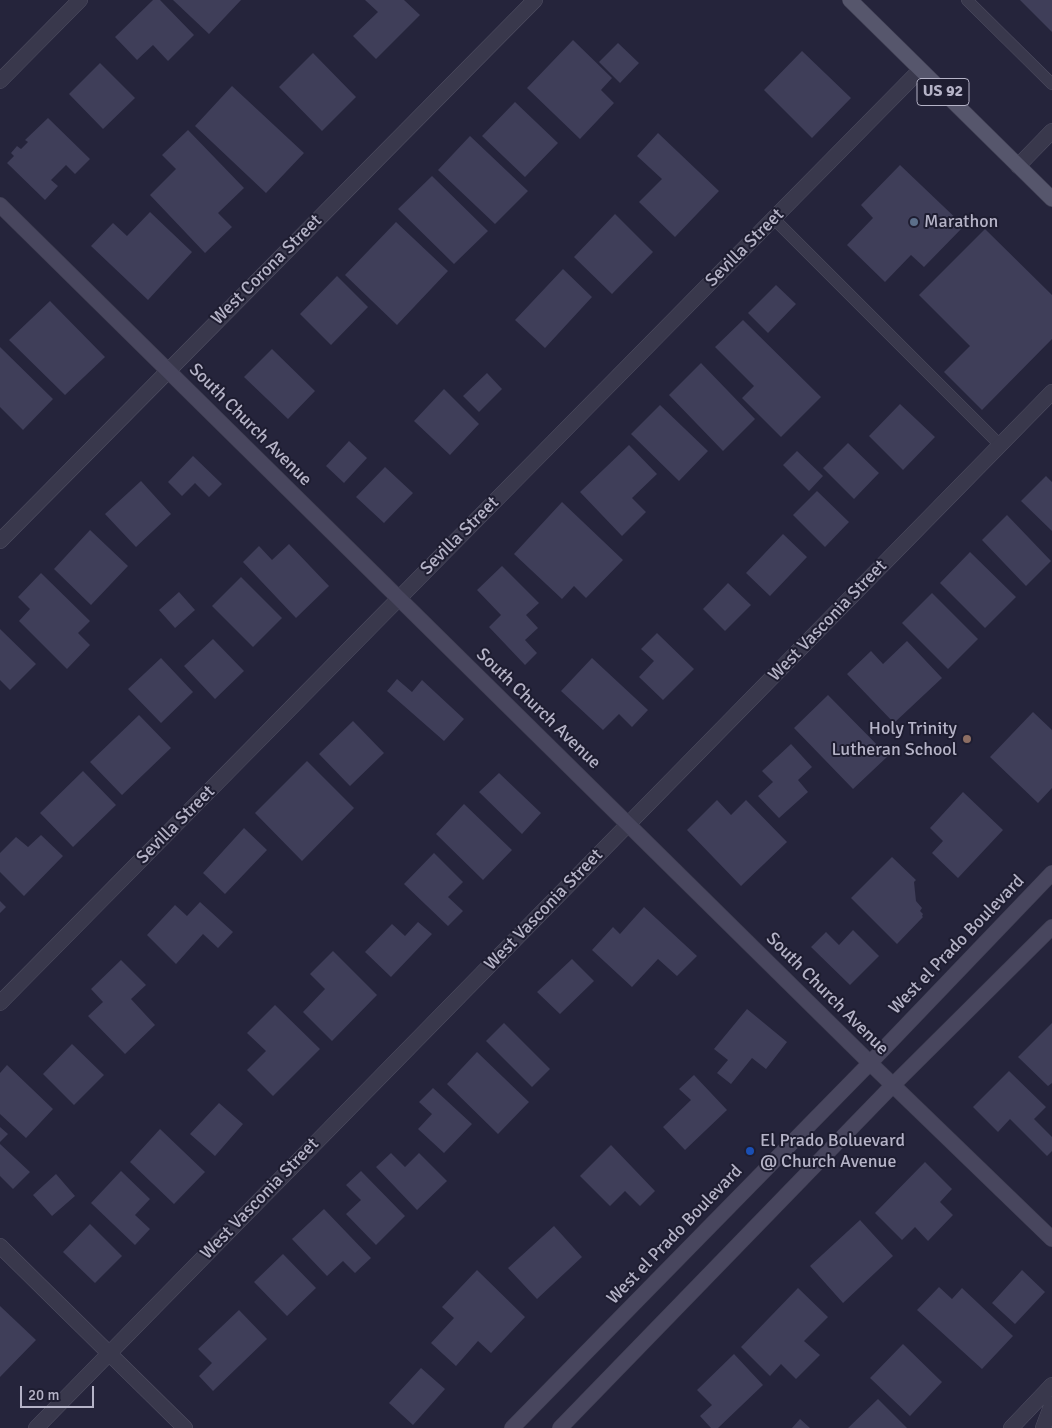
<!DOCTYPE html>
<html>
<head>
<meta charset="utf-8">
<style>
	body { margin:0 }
	#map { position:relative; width:1052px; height:1428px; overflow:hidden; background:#25243b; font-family:Signika,sans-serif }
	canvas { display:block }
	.scale { position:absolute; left:20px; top:1386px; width:74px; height:22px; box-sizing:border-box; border:2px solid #b5b3c7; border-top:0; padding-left:6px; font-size:15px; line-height:18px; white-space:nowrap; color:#b5b3c7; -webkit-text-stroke:4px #1e1d31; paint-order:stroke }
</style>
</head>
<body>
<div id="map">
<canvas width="1052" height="1428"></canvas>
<div class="scale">20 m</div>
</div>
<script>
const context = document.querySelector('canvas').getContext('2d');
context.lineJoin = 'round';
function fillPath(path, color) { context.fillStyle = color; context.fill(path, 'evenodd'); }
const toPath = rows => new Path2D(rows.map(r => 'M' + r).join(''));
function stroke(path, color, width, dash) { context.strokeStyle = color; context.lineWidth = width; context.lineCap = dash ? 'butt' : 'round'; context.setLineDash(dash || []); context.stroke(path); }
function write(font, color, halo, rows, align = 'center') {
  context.font = font + ' Signika,sans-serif'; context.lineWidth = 4; context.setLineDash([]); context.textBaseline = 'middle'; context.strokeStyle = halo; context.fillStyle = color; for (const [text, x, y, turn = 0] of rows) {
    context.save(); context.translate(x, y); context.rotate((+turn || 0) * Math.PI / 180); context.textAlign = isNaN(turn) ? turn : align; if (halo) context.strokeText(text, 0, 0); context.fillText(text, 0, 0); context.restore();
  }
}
const building = toPath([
	[153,0,160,0,194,35,168,61,153,45,137,60,115,37],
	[173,0,241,0,209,34],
	[365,0,404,0,420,15,376,59,353,36,378,12],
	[1020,0,1052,0,1052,32],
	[573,40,612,78,601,90,614,103,580,139,527,88],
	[618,43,639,63,620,83,599,62],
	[802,51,851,98,812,138,764,90],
	[313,53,356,97,322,131,279,87],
	[100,63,135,98,103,129,69,94],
	[232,86,304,153,266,193,195,126],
	[515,102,558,143,525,177,482,136],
	[48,118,90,159,75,174,66,165,51,180,58,186,45,200,7,163,14,156,11,153,17,146,21,149,28,142,25,140],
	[188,130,244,188,218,213,232,227,205,253,150,195,176,169,162,155],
	[658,133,719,191,675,237,639,202,662,179,637,156],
	[470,136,528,191,495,224,438,170],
	[900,165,964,226,924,267,911,255,885,282,847,245,873,218,861,205],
	[432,176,488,231,454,264,398,209],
	[150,212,192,252,148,300,91,246,113,223,127,236],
	[615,214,653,252,612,294,574,257],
	[396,222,448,271,397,325,345,275],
	[985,229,1052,295,1052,339,982,410,944,372,970,346,919,295],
	[563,269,592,297,545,348,515,320],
	[337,276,368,307,331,345,300,314],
	[776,285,796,304,768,333,748,313],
	[50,301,105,357,65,395,9,340],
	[743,320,821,397,781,437,742,398,754,386,715,347],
	[0,347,53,399,23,430,0,407],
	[272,349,315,391,288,419,244,377],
	[701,363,755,419,723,451,669,395],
	[487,373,502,389,479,412,463,396],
	[444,389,479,424,450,455,414,421],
	[900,404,935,437,903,470,869,436],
	[660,405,708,451,679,481,631,434],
	[349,441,367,458,344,483,326,466],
	[848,443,879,473,854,499,823,468],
	[629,445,657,474,632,498,646,512,622,536,580,492],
	[797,451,823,476,809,491,783,465],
	[193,456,222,484,209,497,195,483,182,496,168,482],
	[385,467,413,493,384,523,356,497],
	[1046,476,1052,482,1052,531,1021,501],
	[141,481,171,514,136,547,105,514],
	[817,491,849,522,825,547,793,515],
	[562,502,623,560,586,598,574,586,562,599,514,554],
	[1007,515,1051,561,1026,586,982,540],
	[90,530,128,566,91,605,54,569],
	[783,534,807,557,770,596,746,573],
	[289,544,329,586,296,618,243,562,259,546,272,560],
	[970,552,1016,597,985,628,940,583],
	[502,566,539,603,526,615,538,628,525,640,537,653,525,665,489,627,501,615,477,590],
	[41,573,90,621,78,633,90,645,67,669,19,621,30,609,18,597],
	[241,577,282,618,253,647,212,606],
	[728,583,751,605,725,631,703,609],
	[179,592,195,610,175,628,159,610],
	[932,593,978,639,948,669,902,623],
	[0,629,36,664,10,690,0,680],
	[657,633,694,669,663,700,639,677,654,661,641,649],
	[213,639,244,671,215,699,184,666],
	[907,641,942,678,894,723,847,674,871,651,883,664],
	[161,658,193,692,161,723,128,689],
	[592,658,648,710,632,727,619,714,603,730,561,691],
	[397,679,412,692,422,680,464,719,444,741,387,691],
	[828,695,888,756,853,789,794,728],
	[1033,712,1052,730,1052,788,1038,803,990,757],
	[139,715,171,748,122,795,90,762],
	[353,721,384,753,350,786,319,754],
	[791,744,812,767,798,780,808,792,779,818,758,796,773,782,762,771],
	[307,761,354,808,302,861,255,813],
	[83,771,116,805,73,847,40,813],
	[499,773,541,813,522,834,479,792],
	[963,792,1003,830,958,878,932,853,943,841,930,828],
	[717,800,731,815,746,800,787,842,741,886,687,830],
	[464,804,512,850,483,880,436,834],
	[244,828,267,850,225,894,203,873],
	[41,835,63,856,24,896,0,872,0,853,16,837,28,847],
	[434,853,463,882,448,897,463,911,448,926,404,884],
	[892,857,916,880,914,882,916,901,922,908,920,911,923,914,922,916,923,917,897,944,851,898],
	[0,901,6,907,0,913],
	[200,902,233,932,218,948,203,934,176,964,147,935,175,905,187,916],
	[644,907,697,956,677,976,658,959,632,987,592,950,613,927,620,934],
	[418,922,432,934,391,977,365,952,392,924,405,936],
	[853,930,879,956,850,985,811,947,826,932,839,945],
	[333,951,377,995,332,1041,303,1012,325,989,310,974],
	[572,959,594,981,560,1014,537,992],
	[121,960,146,985,131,999,155,1025,125,1054,88,1016,103,1002,91,989],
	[275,1005,320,1049,273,1096,247,1070,266,1051,247,1033],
	[747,1009,787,1042,766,1069,752,1058,731,1084,717,1073,728,1060,714,1049],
	[504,1023,550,1069,532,1087,486,1041],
	[1052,1023,1052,1083,1048,1086,1018,1057],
	[72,1044,104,1075,74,1105,43,1074],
	[477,1052,529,1102,498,1134,447,1084],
	[7,1065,53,1109,26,1138,0,1114,0,1073],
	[1009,1071,1046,1107,1034,1119,1052,1137,1052,1151,1047,1156,1010,1119,998,1132,973,1107],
	[694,1075,727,1110,685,1150,663,1127,691,1100,679,1089],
	[433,1088,472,1124,444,1153,418,1129,432,1114,419,1102],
	[219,1103,243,1124,215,1156,190,1134],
	[0,1127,8,1134,0,1142],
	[160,1129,205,1172,174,1204,130,1162],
	[0,1144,30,1172,13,1189,0,1176],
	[611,1145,655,1191,640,1206,625,1191,610,1206,580,1176],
	[391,1153,405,1167,419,1153,447,1181,417,1210,376,1167],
	[925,1162,952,1189,940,1202,953,1215,928,1241,915,1227,902,1240,875,1213],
	[121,1171,150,1199,135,1215,150,1229,135,1245,91,1203],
	[361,1171,405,1216,376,1245,346,1214,361,1200,346,1185],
	[56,1174,75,1196,52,1216,33,1195],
	[324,1209,371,1258,355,1273,343,1261,327,1276,292,1239],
	[860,1220,893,1256,843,1303,810,1266],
	[90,1224,122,1256,95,1283,63,1252],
	[554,1226,582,1257,537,1299,508,1268],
	[283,1254,316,1288,287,1316,254,1282],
	[477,1270,525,1317,491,1353,478,1341,456,1366,431,1343,454,1318,442,1307],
	[1022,1270,1045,1292,1015,1324,992,1303],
	[939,1287,952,1299,962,1288,1013,1336,982,1369,917,1310],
	[798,1288,828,1317,804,1341,820,1355,796,1379,781,1364,770,1376,741,1347],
	[0,1306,36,1340,0,1377],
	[239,1310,267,1339,213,1391,199,1376,212,1363,198,1349],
	[903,1344,942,1382,910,1416,870,1378],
	[734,1354,763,1385,718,1428,711,1428,700,1416,712,1405,697,1390],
	[421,1368,445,1389,413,1425,389,1403],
	[878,1399,907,1428,848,1428],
	[800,1419,810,1428,792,1428]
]);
const lane = toPath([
	[967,0,1052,84],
	[774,219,1000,445]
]);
const street = toPath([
	[0,81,80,0],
	[1018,166,1052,131],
	[0,541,535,0],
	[0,1003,920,70],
	[0,1246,185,1428],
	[36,1428,1052,392],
	[1011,1428,1052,1385],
	[1043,1428,1052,1404]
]);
const secondary = toPath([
	[0,205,870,1063,1052,1239],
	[512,1428,870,1063,1052,873],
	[560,1428,893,1085,1052,927]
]);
const primary = toPath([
	[850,0,1052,199]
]);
const markers = [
	[914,222,5,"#5c6f8a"],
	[967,739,5,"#8d6e63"],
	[750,1151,5,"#1a4fb4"]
];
const shields = [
	[943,92,52]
];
const shieldNames = [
	["US 92",943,92]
];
const poiNames = [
	["Marathon",924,222],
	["Holy Trinity",957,729,"right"],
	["Lutheran School",957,750,"right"],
	["El Prado Boluevard",760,1141],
	["@ Church Avenue",760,1162]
];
const streetNames = [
	["Sevilla Street",745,248,-45],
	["West Corona Street",267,270,-45],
	["South Church Avenue",250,425,45],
	["Sevilla Street",460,536,-45],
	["West Vasconia Street",828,621,-46],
	["South Church Avenue",538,709,44],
	["Sevilla Street",176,825,-45],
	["West Vasconia Street",544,910,-46],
	["West el Prado Boulevard",957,945,-46],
	["South Church Avenue",827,994,45],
	["West Vasconia Street",260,1199,-46],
	["West el Prado Boulevard",675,1235,-46]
];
fillPath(building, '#3f3e59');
stroke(lane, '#515064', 12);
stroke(street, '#515064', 16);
stroke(secondary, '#3f3e52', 16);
stroke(primary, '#3f3e52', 16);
stroke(lane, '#39384c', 11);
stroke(street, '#39384c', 15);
stroke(secondary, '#48465e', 15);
stroke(primary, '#56566c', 15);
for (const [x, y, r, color] of markers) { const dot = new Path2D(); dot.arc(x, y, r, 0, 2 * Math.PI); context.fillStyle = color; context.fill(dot); stroke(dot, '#1e1d31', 2); }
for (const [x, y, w] of shields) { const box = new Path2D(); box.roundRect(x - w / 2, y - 13.5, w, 27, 4); context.fillStyle = '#1e1d31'; context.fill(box); stroke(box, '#b5b3c7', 1); }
write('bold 16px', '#b5b3c7', null, shieldNames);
write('18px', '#b5b3c7', '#1e1d31', poiNames, 'left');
write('18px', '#b5b3c7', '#1e1d31', streetNames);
</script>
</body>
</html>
